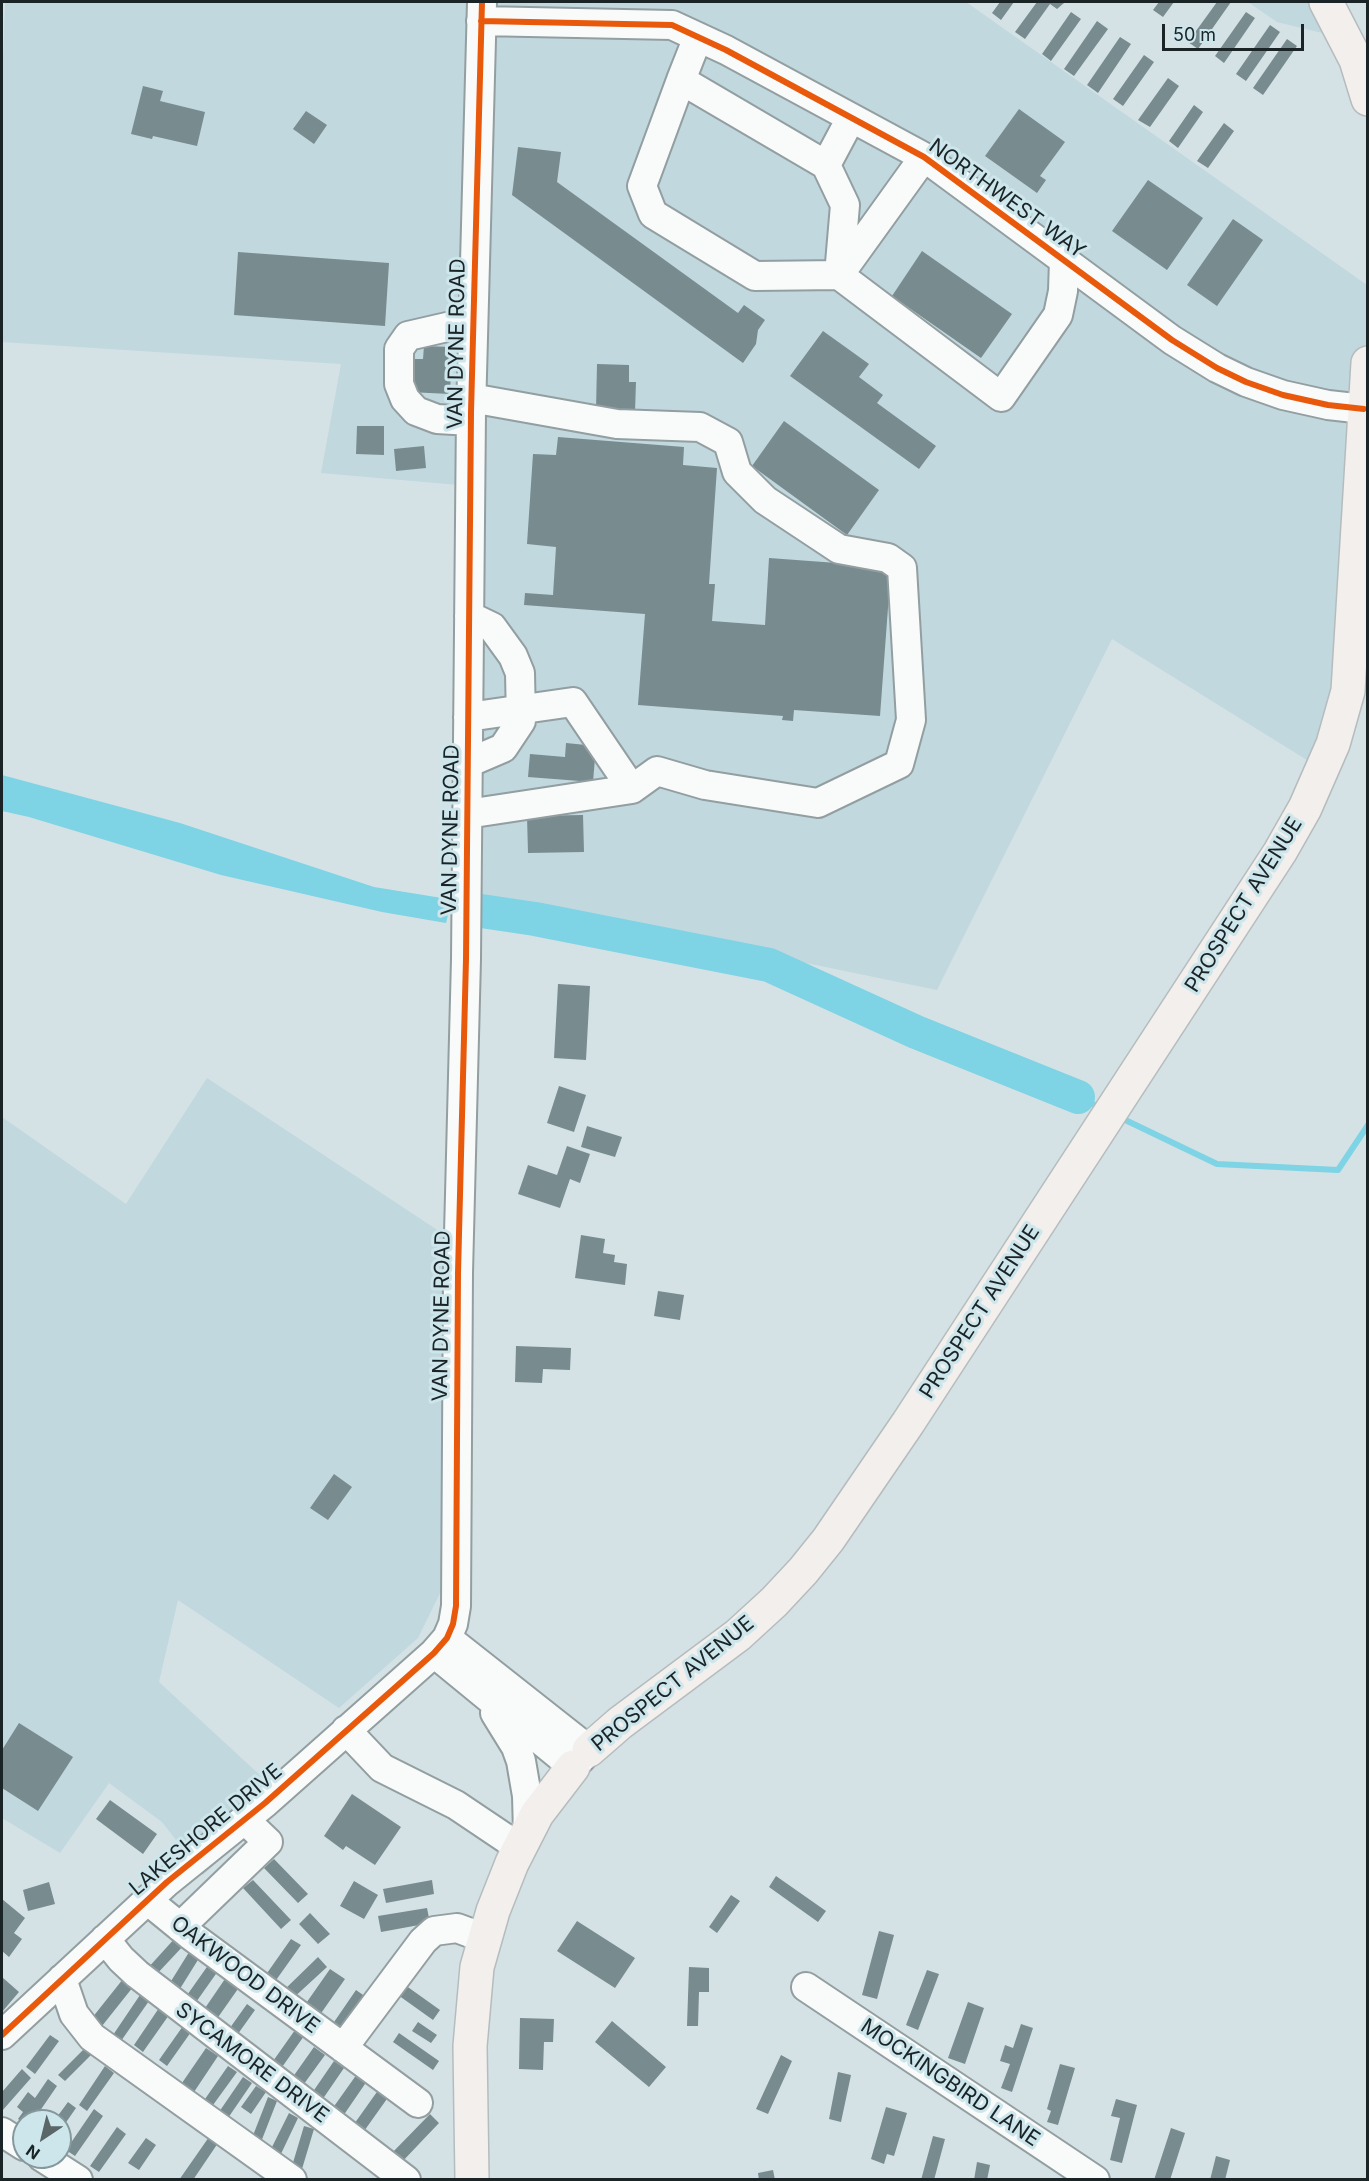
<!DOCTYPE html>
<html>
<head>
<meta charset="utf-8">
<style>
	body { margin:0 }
	#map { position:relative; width:1369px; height:2181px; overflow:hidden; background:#d4e2e5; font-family:Inter,sans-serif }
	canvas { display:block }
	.frame { position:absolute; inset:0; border:3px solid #1a2325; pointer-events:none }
	.north { position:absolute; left:12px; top:2109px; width:60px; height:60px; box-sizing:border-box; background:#cde6ec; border:2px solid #85989c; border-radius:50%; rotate:215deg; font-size:16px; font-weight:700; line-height:24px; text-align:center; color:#1a2325 }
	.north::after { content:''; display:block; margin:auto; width:21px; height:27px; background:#5b6668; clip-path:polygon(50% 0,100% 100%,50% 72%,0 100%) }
	.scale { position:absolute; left:1162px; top:24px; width:142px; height:27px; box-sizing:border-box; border:3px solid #1a2325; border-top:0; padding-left:8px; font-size:18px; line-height:21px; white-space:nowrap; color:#1a2325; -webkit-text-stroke:4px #cde6ec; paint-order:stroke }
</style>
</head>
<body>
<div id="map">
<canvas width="1369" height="2181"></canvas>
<div class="frame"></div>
<div class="north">N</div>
<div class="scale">50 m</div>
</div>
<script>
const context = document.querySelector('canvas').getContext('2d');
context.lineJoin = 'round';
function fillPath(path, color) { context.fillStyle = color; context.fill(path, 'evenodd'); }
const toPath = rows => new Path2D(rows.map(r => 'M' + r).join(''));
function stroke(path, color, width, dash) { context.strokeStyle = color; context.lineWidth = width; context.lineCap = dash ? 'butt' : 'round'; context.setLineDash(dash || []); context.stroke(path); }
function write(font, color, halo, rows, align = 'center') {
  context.font = font + ' Inter,sans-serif'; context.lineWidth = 6; context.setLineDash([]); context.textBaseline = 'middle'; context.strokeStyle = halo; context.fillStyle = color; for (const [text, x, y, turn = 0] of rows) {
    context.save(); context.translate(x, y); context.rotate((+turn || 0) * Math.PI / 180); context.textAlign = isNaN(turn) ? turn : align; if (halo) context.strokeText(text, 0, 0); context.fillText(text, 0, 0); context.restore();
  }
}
const built = toPath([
	[5,2,966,2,1367,285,1367,363,1323,770,1112,639,937,990,466,893,470,486,321,473,341,364,2,342,2,93],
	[1248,2,1326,2,1347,39,1277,22],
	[207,1078,448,1237,442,1589,418,1638,339,1708,178,1600,159,1682,287,1800,203,1875,162,1822,109,1783,60,1853,2,1818,2,1117,126,1204]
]);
const water = toPath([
	[2,775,180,823,374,887,448,899,450,907,446,923,382,912,221,875,29,817,2,811]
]);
const stream = toPath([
	[1078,1097,1101,1108],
	[1119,1117,1217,1164,1338,1170,1368,1125]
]);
const river = toPath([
	[481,911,535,919,769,965,916,1032,1078,1097]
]);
const building = toPath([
	[1000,2,1014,2,1001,20,992,13],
	[1037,2,1064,3,1057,9,1050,4,1025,39,1015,32],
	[1159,2,1174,2,1163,17,1153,10],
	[1217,2,1231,2,1198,49,1188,42],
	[1071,12,1081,19,1051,61,1042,54],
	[1246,12,1255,18,1224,63,1215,56],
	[1097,21,1108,29,1074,76,1064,69],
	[1270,25,1280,32,1246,81,1236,74],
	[1120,37,1131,44,1098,93,1087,85],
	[1287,39,1297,46,1263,95,1253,88],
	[1144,55,1154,62,1123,106,1113,99],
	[1168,78,1179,86,1150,127,1138,120],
	[143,86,163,91,160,101,205,112,197,146,153,136,152,139,131,134],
	[1194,105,1203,112,1178,148,1169,141],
	[1019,109,1065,142,1040,176,1046,180,1037,193,985,156],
	[306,111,327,125,314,144,293,129],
	[1224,123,1234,131,1208,168,1197,161],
	[518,147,561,152,557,182,738,313,744,305,765,320,758,330,756,344,743,363,512,195],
	[1148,180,1203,218,1167,270,1112,231],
	[1233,219,1263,240,1217,306,1187,285],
	[922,251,1012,314,981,358,892,296],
	[238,252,389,263,385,326,234,315],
	[823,331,869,364,859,377,883,395,877,403,936,446,919,469,790,376],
	[424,346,452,347,450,394,409,392,411,359,423,359],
	[597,364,629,365,629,382,636,382,635,412,596,410],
	[784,421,879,490,847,535,752,466],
	[357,426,384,426,384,455,356,454],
	[558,437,684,447,683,465,717,468,709,584,715,584,712,621,765,625,769,558,891,567,880,716,794,710,793,721,782,720,783,716,638,705,645,614,524,605,525,593,553,595,556,547,527,544,533,454,556,455],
	[424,446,426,468,396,471,394,449],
	[566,743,596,746,593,782,528,777,530,754,565,757],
	[583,815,584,852,528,853,527,816],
	[558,984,590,986,586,1060,554,1058],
	[559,1086,586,1095,574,1132,547,1123],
	[587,1126,622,1137,615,1157,581,1147],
	[567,1146,590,1154,580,1183,570,1179,560,1208,518,1194,528,1165,557,1175],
	[581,1235,605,1239,603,1253,615,1255,614,1262,627,1264,625,1285,575,1278],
	[658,1291,684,1295,680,1320,654,1316],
	[516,1346,571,1348,570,1370,543,1369,542,1383,515,1382],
	[334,1474,352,1487,328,1520,310,1508],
	[19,1723,73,1757,38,1811,2,1788,2,1750],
	[352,1794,401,1827,375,1865,346,1846,343,1850,324,1836],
	[110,1800,157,1834,143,1854,96,1819],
	[274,1859,308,1894,298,1903,264,1868],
	[776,1876,826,1911,818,1922,769,1887],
	[253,1880,291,1920,281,1929,243,1888],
	[432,1880,434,1894,386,1903,383,1889],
	[354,1881,378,1895,364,1919,340,1906],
	[49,1882,55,1904,28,1911,23,1890],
	[731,1895,740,1901,717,1933,709,1927],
	[2,1899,25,1918,14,1933,22,1939,9,1957,2,1951],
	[427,1908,430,1923,381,1932,378,1916],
	[310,1913,330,1934,318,1944,299,1924],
	[577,1921,635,1958,615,1988,557,1951],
	[879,1931,894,1935,877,1999,862,1995],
	[176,1937,185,1944,155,1976,147,1969],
	[291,1939,301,1945,274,1983,265,1976],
	[191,1949,201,1955,178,1992,168,1986],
	[318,1957,327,1967,290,2001,282,1992],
	[209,1964,218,1971,194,2005,185,1998],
	[689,1967,709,1968,709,1992,699,1992,698,2026,687,2026],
	[330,1969,345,1979,317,2019,302,2009],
	[927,1970,939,1974,918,2030,906,2025],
	[227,1976,240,1986,214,2023,201,2014],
	[2,1977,19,1992,2,2012],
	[123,1979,133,1987,102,2026,92,2018],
	[405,1985,440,2010,433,2020,398,1995],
	[356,1990,366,1997,341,2032,332,2025],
	[140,1995,149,2001,121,2041,113,2035],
	[968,2002,984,2008,965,2064,948,2058],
	[247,2004,255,2010,235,2038,227,2032],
	[159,2008,169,2015,143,2052,134,2045],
	[520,2018,554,2019,553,2042,544,2042,543,2070,519,2069],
	[612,2021,666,2067,649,2087,595,2042],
	[418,2022,437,2035,431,2043,412,2031],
	[1021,2024,1033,2028,1012,2092,1001,2088,1010,2064,1000,2061,1005,2045,1013,2048],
	[183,2026,191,2032,167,2066,159,2060],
	[295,2030,304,2036,280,2070,271,2064],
	[399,2033,439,2061,433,2070,393,2042],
	[50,2035,59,2041,35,2074,26,2067],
	[314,2047,325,2055,301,2088,290,2081],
	[85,2048,91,2055,65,2081,58,2075],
	[206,2048,218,2056,194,2092,182,2083],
	[781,2055,792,2061,768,2114,756,2109],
	[334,2061,344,2068,320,2103,310,2096],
	[1060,2064,1075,2068,1058,2125,1047,2122,1051,2111,1047,2109],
	[105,2066,114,2073,87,2111,79,2105],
	[228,2066,237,2072,213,2105,205,2099],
	[22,2069,31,2078,2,2111,2,2092],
	[838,2072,851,2075,841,2122,829,2119],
	[357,2074,367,2081,341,2119,330,2112],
	[243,2077,252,2083,228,2118,219,2112],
	[48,2079,57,2086,33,2121,24,2121,24,2123,18,2119,23,2112,17,2107,28,2092,35,2098],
	[256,2086,266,2092,251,2114,241,2107],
	[379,2089,389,2096,362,2134,352,2127],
	[268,2097,277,2101,261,2142,252,2138],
	[1116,2099,1137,2105,1122,2163,1110,2160,1120,2118,1111,2116],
	[68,2102,76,2108,60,2131,60,2121,54,2121],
	[886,2107,907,2113,894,2156,887,2154,884,2164,871,2159],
	[94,2109,103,2116,75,2156,66,2150],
	[289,2113,298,2118,280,2156,270,2151],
	[430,2114,439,2123,400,2164,390,2155],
	[304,2126,314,2129,302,2169,292,2166],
	[117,2127,126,2134,99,2172,90,2166],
	[1171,2128,1185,2133,1170,2180,1154,2180],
	[933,2136,945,2139,934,2180,921,2180],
	[209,2137,218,2143,193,2180,179,2180],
	[146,2138,156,2145,139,2170,128,2163],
	[1216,2156,1230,2160,1225,2180,1210,2180],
	[977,2162,990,2165,987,2180,974,2180],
	[773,2170,775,2180,759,2180,758,2173]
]);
const minor = toPath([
	[481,21,672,25,726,50,924,157,1172,340,1217,368,1246,382,1283,395,1328,405,1364,409],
	[698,37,681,80,826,165,851,118],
	[681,80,642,186,653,214,755,276,839,275,845,205,826,165],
	[924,157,839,275,1001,397,1058,315,1063,291,1064,260],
	[471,398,617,424,700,427,728,442,737,472,765,500,839,549,888,558,902,568,911,720,899,764,818,803,705,785,657,771,632,789],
	[471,421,437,419,416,411,405,399,399,384,399,349,408,336,473,321],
	[468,763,503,748,521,721,520,673,513,656,492,627,469,616],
	[467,814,632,789,573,702,468,717],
	[434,1653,573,1767,589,1750,447,1638],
	[495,1713,516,1747,521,1761,527,1796,528,1832],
	[346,1730,382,1768,456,1805,520,1848],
	[147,1900,190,1935,418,2103],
	[180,1927,268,1842,245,1820],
	[105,1939,121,1959,137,1974,406,2180],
	[62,1979,74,2014,92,2037,292,2180],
	[806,1987,1095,2180],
	[2,2035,167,1882,265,1803,434,1653,447,1638,453,1624,456,1606,458,1273,466,959,471,412,482,2],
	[343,2048,423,1941,434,1931,457,1928,484,1938],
	[2,2132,24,2146],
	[42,2157,78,2180]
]);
const major = toPath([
	[1326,2,1356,60,1368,99],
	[589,1750,620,1723,738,1635,774,1602,803,1571,828,1540,908,1423,1280,852,1305,808,1333,744,1348,691,1368,363],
	[472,2180,470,2046,477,1967,493,1911,512,1863,537,1814,573,1767]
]);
const cycleway = toPath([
	[481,21,672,25,726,50,924,157,1172,340,1217,368,1246,382,1283,395,1328,405,1364,409],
	[2,2035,167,1882,265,1803,434,1653,447,1638,453,1624,456,1606,458,1273,466,959,471,412,482,2]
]);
const streetNames = [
	["NORTHWEST WAY",1007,199,36],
	["VAN DYNE ROAD",457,344,-89],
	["VAN DYNE ROAD",451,830,-89],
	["PROSPECT AVENUE",1244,905,-58],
	["PROSPECT AVENUE",980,1312,-57],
	["VAN DYNE ROAD",442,1316,-89],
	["PROSPECT AVENUE",673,1684,-39],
	["LAKESHORE DRIVE",206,1830,-40],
	["OAKWOOD DRIVE",245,1975,37],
	["SYCAMORE DRIVE",252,2063,37],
	["MOCKINGBIRD LANE",950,2083,34]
];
fillPath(built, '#c0d8de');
fillPath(water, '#7ed3e4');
stroke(stream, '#7ed3e4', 6);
stroke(river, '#7ed3e4', 34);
fillPath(building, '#788b8f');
stroke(minor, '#939ea0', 32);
stroke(major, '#b5bcbd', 36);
stroke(minor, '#f9fbfb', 28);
stroke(major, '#f2efed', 33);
stroke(cycleway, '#e8590c', 6);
write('21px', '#1a2325', '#cde6ec', streetNames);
</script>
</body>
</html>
